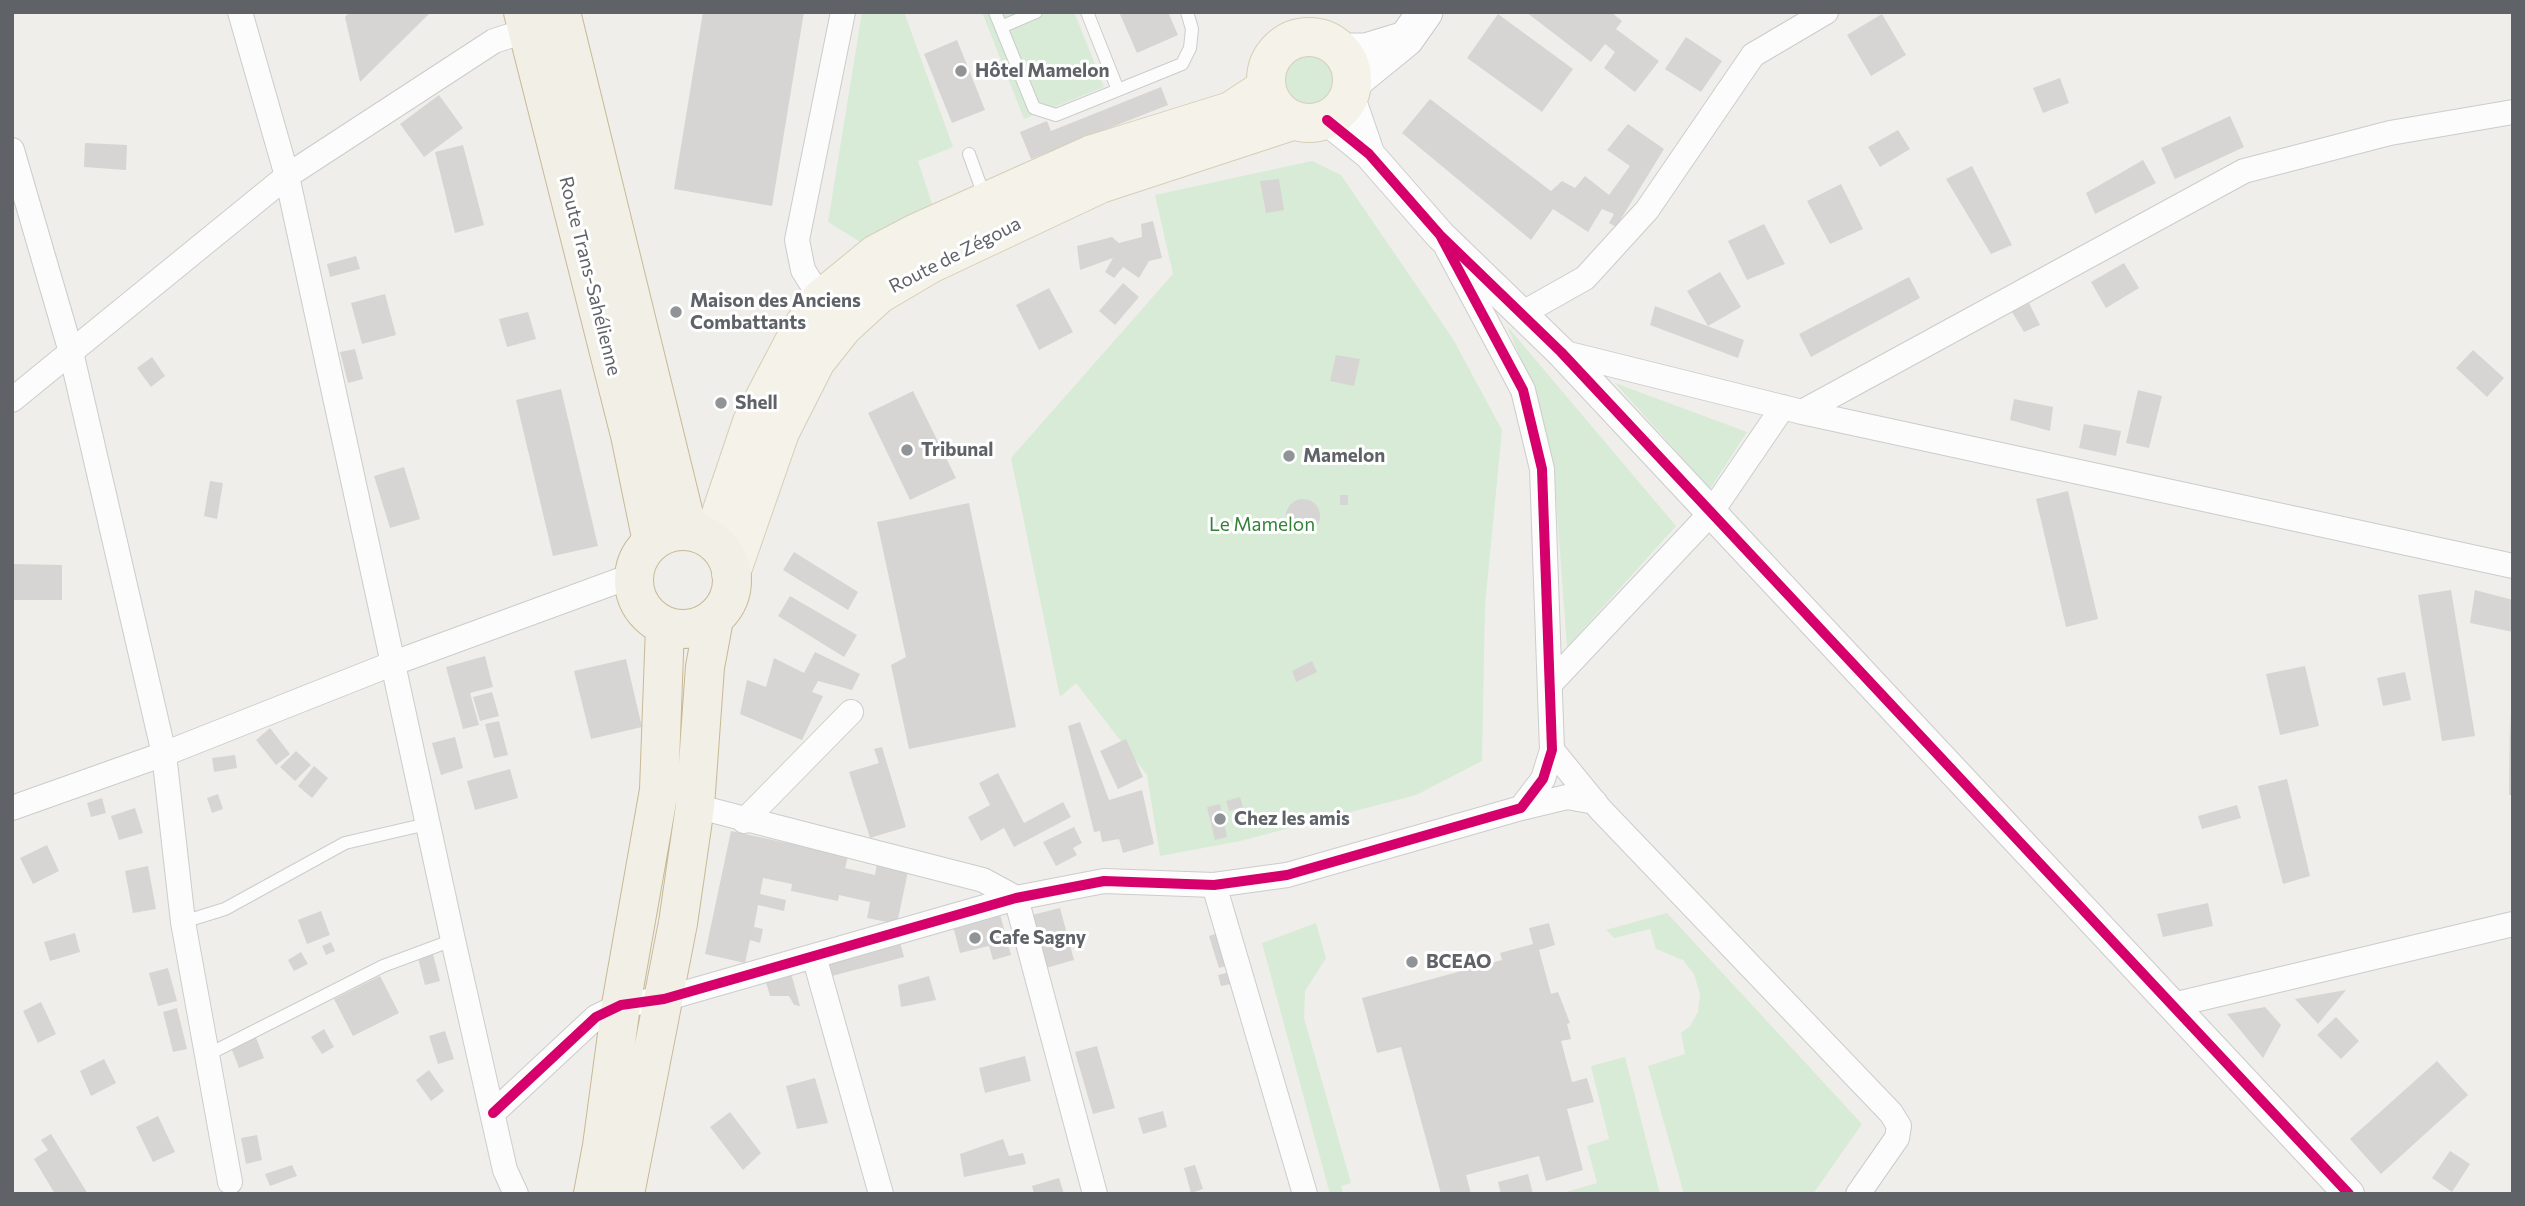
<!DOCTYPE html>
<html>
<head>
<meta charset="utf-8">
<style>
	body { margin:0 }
	#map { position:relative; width:2525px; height:1206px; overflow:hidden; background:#efeeea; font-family:Commissioner,sans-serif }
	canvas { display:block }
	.frame { position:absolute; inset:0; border:14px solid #5f6368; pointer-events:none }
</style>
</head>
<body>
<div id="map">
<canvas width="2525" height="1206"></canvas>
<div class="frame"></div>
</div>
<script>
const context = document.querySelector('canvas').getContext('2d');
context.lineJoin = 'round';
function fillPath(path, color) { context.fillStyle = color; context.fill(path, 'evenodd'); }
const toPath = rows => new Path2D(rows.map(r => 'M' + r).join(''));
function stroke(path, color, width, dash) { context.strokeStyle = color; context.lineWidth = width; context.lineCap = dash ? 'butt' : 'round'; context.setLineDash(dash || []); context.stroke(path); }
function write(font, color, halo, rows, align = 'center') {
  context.font = font + ' Commissioner,sans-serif'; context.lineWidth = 6; context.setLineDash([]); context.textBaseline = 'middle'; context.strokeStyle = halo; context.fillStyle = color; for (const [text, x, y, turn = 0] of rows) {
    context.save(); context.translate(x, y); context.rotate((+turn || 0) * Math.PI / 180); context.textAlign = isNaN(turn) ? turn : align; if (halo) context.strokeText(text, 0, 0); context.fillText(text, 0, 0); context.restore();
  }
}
const green = toPath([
	[862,12,904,12,953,147,918,161,936,216,867,246,828,222],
	[982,12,1074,12,1104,87,1024,119],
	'1277 80a32 32 0 1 1 64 0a32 32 0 1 1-64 0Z',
	[1312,161,1341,175,1453,339,1502,430,1485,605,1482,761,1416,795,1240,841,1160,856,1147,775,1076,683,1060,697,1011,458,1173,274,1155,195],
	[1507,326,1676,526,1567,647,1554,472,1526,371],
	[1615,383,1747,432,1710,489],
	[1667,913,1862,1124,1813,1194,1684,1194,1648,1066,1685,1054,1681,1033,1690,1026,1698,1012,1700,994,1694,974,1683,960,1656,949,1650,929,1614,938,1606,930],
	[1316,923,1326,958,1305,991,1304,1018,1351,1183,1341,1186,1343,1194,1330,1194,1262,943],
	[1625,1057,1660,1194,1559,1194,1597,1183,1587,1146,1609,1139,1591,1066]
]);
const building = toPath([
	[350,12,431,12,360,82,345,17],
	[703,12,804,12,772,206,674,189],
	[1119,12,1168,12,1178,35,1137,53],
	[1526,12,1611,12,1622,21,1616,29,1659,61,1635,92,1604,68,1615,52,1605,44,1591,62],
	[1498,14,1573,69,1542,112,1467,58],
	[1882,14,1906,55,1871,76,1847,35],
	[1686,37,1722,61,1701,92,1665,69],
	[957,40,985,110,952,123,924,54],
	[2060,78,2069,103,2043,113,2033,88],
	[1161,87,1168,105,1031,159,1020,132,1047,121,1051,131],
	[439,95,463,128,424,157,400,124],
	[1430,99,1551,191,1562,181,1575,188,1585,176,1609,195,1630,166,1607,150,1628,124,1664,149,1616,227,1609,223,1614,214,1602,209,1588,232,1553,209,1531,240,1402,133],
	[2230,116,2244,147,2175,179,2161,148],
	[1898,130,1910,149,1880,167,1868,147],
	[85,143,127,145,126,170,84,167],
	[463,145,484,225,455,233,435,152],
	[2143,160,2156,183,2095,214,2086,193],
	[1972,166,2012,245,1991,254,1946,179],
	[1279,179,1284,210,1266,213,1260,181],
	[1841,184,1863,229,1830,244,1807,201],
	[1153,221,1162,258,1149,261,1139,278,1123,267,1114,278,1105,272,1113,258,1080,270,1077,246,1112,237,1119,243,1142,237,1141,224],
	[1764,224,1785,264,1747,280,1728,241],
	[356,256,360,269,330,277,327,264],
	[2124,263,2139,288,2106,308,2091,282],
	[1720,272,1741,307,1708,326,1687,291],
	[1909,277,1920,298,1811,357,1799,334],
	[1123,283,1139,297,1115,325,1099,311],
	[1049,288,1073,332,1039,350,1016,305],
	[385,294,396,335,362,344,351,303],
	[2029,303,2040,325,2024,332,2012,312],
	[1655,306,1744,340,1738,358,1650,325],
	[528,312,536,339,507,347,499,319],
	[355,349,363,379,348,383,340,352],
	[2473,350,2504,378,2487,397,2456,368],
	[1336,355,1360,359,1354,386,1330,381],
	[152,357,165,376,151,387,137,368],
	[561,389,598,546,553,556,516,400],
	[2138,390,2162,396,2149,448,2126,443],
	[913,391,956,478,910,500,868,413],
	[2014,399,2053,407,2050,431,2010,420],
	[2084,424,2121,431,2116,456,2079,448],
	[404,467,420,519,390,528,374,476],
	[210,481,223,483,217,519,204,516],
	[2068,491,2098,619,2066,627,2036,499],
	[1340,495,1348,495,1348,505,1340,505],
	'1286 516a17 17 0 1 1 34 0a17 17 0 1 1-34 0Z',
	[969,503,1016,727,909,749,891,665,906,657,877,522],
	[794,552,858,592,848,610,783,570],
	[12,564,62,565,62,600,12,600],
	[2451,590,2475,736,2442,741,2418,595],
	[2475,590,2513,600,2513,632,2470,623],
	[790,596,857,635,844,657,778,616],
	[815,652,860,674,852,690,818,681,812,692,823,696,802,740,740,714,747,680,766,687,774,658,804,673],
	[485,656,493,687,470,693,479,725,463,729,446,667],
	[626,659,642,727,591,739,574,671],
	[1312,661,1317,672,1296,682,1292,671],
	[2305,666,2319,726,2280,735,2266,674],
	[2405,672,2411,700,2383,706,2377,678],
	[492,692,499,716,480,721,473,697],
	[2510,711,2513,795,2509,795],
	[499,721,508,755,494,758,485,724],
	[1080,722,1109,800,1142,790,1154,844,1123,853,1119,839,1102,842,1100,831,1094,832,1068,726],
	[270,728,290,754,276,765,256,740],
	[455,737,463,768,441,775,432,743],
	[1126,739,1143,777,1118,789,1100,751],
	[882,747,906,827,870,838,849,772,879,763,874,749],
	[296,751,311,765,295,781,280,767],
	[235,755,237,768,214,772,212,758],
	[314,766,328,778,312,798,298,786],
	[510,769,518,798,475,810,467,781],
	[998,773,1024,823,1063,802,1071,817,1014,847,1004,828,981,841,968,817,990,805,979,783],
	[2287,779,2310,876,2283,884,2258,786],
	[218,794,223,809,212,813,207,798],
	[1240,797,1243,807,1229,811,1226,801],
	[102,798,106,813,91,817,87,803],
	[1220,804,1227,837,1215,840,1207,807],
	[2237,805,2241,818,2202,829,2198,816],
	[135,808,143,833,119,840,111,816],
	[1074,827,1082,843,1073,848,1077,855,1056,866,1043,842],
	[731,831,848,856,845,868,875,875,877,864,908,871,897,924,867,918,870,902,839,895,838,901,791,891,792,884,763,878,760,894,786,900,784,911,758,905,754,927,763,929,760,943,750,940,745,963,705,954],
	[47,845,59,871,33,884,20,858],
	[148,866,156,909,133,913,125,871],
	[2208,903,2213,926,2163,937,2157,914],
	[1060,908,1074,960,1046,968,1032,915],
	[321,911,330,935,307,944,298,920],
	[1000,914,1011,955,993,960,989,946,960,953,953,926],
	[1549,923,1555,945,1539,950,1551,994,1558,992,1570,1023,1567,1024,1571,1039,1561,1041,1572,1082,1587,1078,1594,1102,1567,1109,1583,1170,1546,1181,1539,1156,1466,1175,1471,1194,1441,1194,1401,1047,1377,1053,1362,998,1502,960,1500,953,1533,944,1529,928],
	[1224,931,1233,964,1219,968,1209,936],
	[75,933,80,952,50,961,44,942],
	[899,939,904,957,828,977,825,962],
	[331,942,335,951,326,955,322,946],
	[301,952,308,964,294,971,288,960],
	[433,954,440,981,425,985,418,958],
	[168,968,177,1001,158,1006,149,973],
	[1237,970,1241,982,1221,986,1218,975],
	[791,973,800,1006,794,1005,789,996,770,996,765,979],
	[380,976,399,1013,353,1036,334,999],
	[929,976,936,1000,901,1007,898,985],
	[2346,990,2318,1024,2295,999],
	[41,1002,56,1034,38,1043,23,1011],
	[2265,1007,2281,1025,2263,1058,2227,1014],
	[177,1008,187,1049,173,1052,163,1012],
	[2336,1017,2359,1041,2341,1059,2317,1035],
	[324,1029,334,1047,322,1054,311,1037],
	[445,1031,454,1059,438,1064,429,1036],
	[255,1035,264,1058,239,1068,230,1045],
	[1097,1046,1115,1108,1093,1114,1075,1052],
	[1025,1056,1031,1081,985,1093,979,1068],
	[104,1059,116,1083,91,1096,80,1071],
	[2437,1061,2468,1095,2381,1174,2350,1139],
	[429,1070,444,1091,431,1101,416,1080],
	[815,1078,828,1123,797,1129,786,1086],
	[1163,1111,1167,1127,1143,1134,1138,1118],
	[730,1112,761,1153,743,1170,710,1127],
	[158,1116,175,1152,153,1162,136,1127],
	[51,1134,88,1194,55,1194,34,1159,48,1150,41,1140],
	[257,1135,262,1160,246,1164,241,1138],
	[1003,1139,1009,1156,1023,1153,1026,1164,964,1177,960,1154],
	[2450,1151,2470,1164,2452,1192,2432,1178],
	[292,1165,297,1176,270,1186,265,1174],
	[1195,1165,1203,1189,1191,1193,1184,1168],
	[1528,1174,1533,1194,1501,1194,1498,1182],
	[1059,1178,1064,1194,1034,1194,1032,1186]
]);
const service = toPath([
	[995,12,1034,108,1056,115,1118,90],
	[1087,12,1118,90,1182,64,1190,48,1192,29,1187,12],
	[1001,27,1036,12],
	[969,154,985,198],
	[183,922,225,909,345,843,427,824],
	[207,1055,383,966,453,940]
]);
const minor = toPath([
	[240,12,287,176,453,940,505,1170,516,1194],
	[12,150,71,352,164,754,183,922,230,1182],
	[821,299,803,270,797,240,843,12],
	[1523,313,1585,278,1647,210,1753,55,1826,12],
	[1561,352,1802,412,2513,566],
	[12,400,287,176,494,41,528,30],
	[1802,412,2244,171,2390,133,2513,112],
	[1550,684,1710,514,1783,407],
	[1552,750,1600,809,1891,1113,1899,1126,1897,1138,1858,1194],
	[695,806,983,880,1016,898,1095,1194],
	[12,808,164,754,394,663,634,575],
	[1521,808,1567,797,1595,802],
	[744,821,851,712],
	[1214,885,1305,1194],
	[814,956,881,1194],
	[2173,1005,2513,924],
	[493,1113,596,1017,621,1005,664,999,1016,898,1104,881,1214,885,1287,875,1521,808,1543,779,1552,750,1542,469,1523,390,1447,248]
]);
const tertiary = toPath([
	[1349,95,1369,153],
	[1327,120,1369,154,1440,235,1561,352,2349,1194]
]);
const secondary = toPath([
	[1340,51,1366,51,1399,41],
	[1352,83,1406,39,1425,12]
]);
const primary = toPath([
	'1266 80a43 43 0 1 1 86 0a43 43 0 1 1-86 0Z',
	[712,540,752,422,797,336,821,299,876,254,916,233,1090,155,1231,111,1266,88],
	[731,573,780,432,816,361,843,327,879,294,930,264,1100,184,1292,121]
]);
const trunk = toPath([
	[523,12,630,435,652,542],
	[561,12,688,531],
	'634 580a49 49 0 1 1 98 0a49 49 0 1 1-98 0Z',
	[593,1194,602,1146,621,1005,659,790,665,626],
	[625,1194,678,923,695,806,705,667,714,619]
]);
const cycleway = toPath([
	[1327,120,1369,154,1440,235,1561,352,2349,1194],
	[493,1113,596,1017,621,1005,664,999,1016,898,1104,881,1214,885,1287,875,1521,808,1543,779,1552,750,1542,469,1523,390,1440,235]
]);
const markers = [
	[961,71,7,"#919496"],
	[676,312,7,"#919496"],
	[721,403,7,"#919496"],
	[907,450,7,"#919496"],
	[1289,456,7,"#919496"],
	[1220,819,7,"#919496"],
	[975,938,7,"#919496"],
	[1412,962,7,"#919496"]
];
const poiNames = [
	["Hôtel Mamelon",975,71],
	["Maison des Anciens",690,301],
	["Combattants",690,323],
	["Shell",735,403],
	["Tribunal",921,450],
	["Mamelon",1303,456],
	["Chez les amis",1234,819],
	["Cafe Sagny",989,938],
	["BCEAO",1426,962]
];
const streetNames = [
	["Route de Zégoua",955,255,-27],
	["Route Trans-Sahélienne",590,276,76]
];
const parkNames = [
	["Le Mamelon",1262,525]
];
fillPath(green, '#d8ebd6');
fillPath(building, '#d6d5d3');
stroke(service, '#cbcccc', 14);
stroke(minor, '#cbcccc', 26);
stroke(tertiary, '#cbcccc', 32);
stroke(secondary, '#cacacb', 37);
stroke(primary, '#d7ceb8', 40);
stroke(trunk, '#c8b996', 40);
stroke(service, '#fdfcfc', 12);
stroke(minor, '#fdfcfc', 24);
stroke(tertiary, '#fdfcfc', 30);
stroke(secondary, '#fdfcfc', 35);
stroke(primary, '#f4f2e9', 38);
stroke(trunk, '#f2f0e6', 38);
stroke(cycleway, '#d6006c', 10);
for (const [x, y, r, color] of markers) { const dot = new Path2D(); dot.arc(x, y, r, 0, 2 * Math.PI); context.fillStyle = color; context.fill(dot); stroke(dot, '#fff', 2.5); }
write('bold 19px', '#5f6368', '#fff', poiNames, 'left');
write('19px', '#5f6368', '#fff', streetNames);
write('19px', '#348238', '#fff', parkNames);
</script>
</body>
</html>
